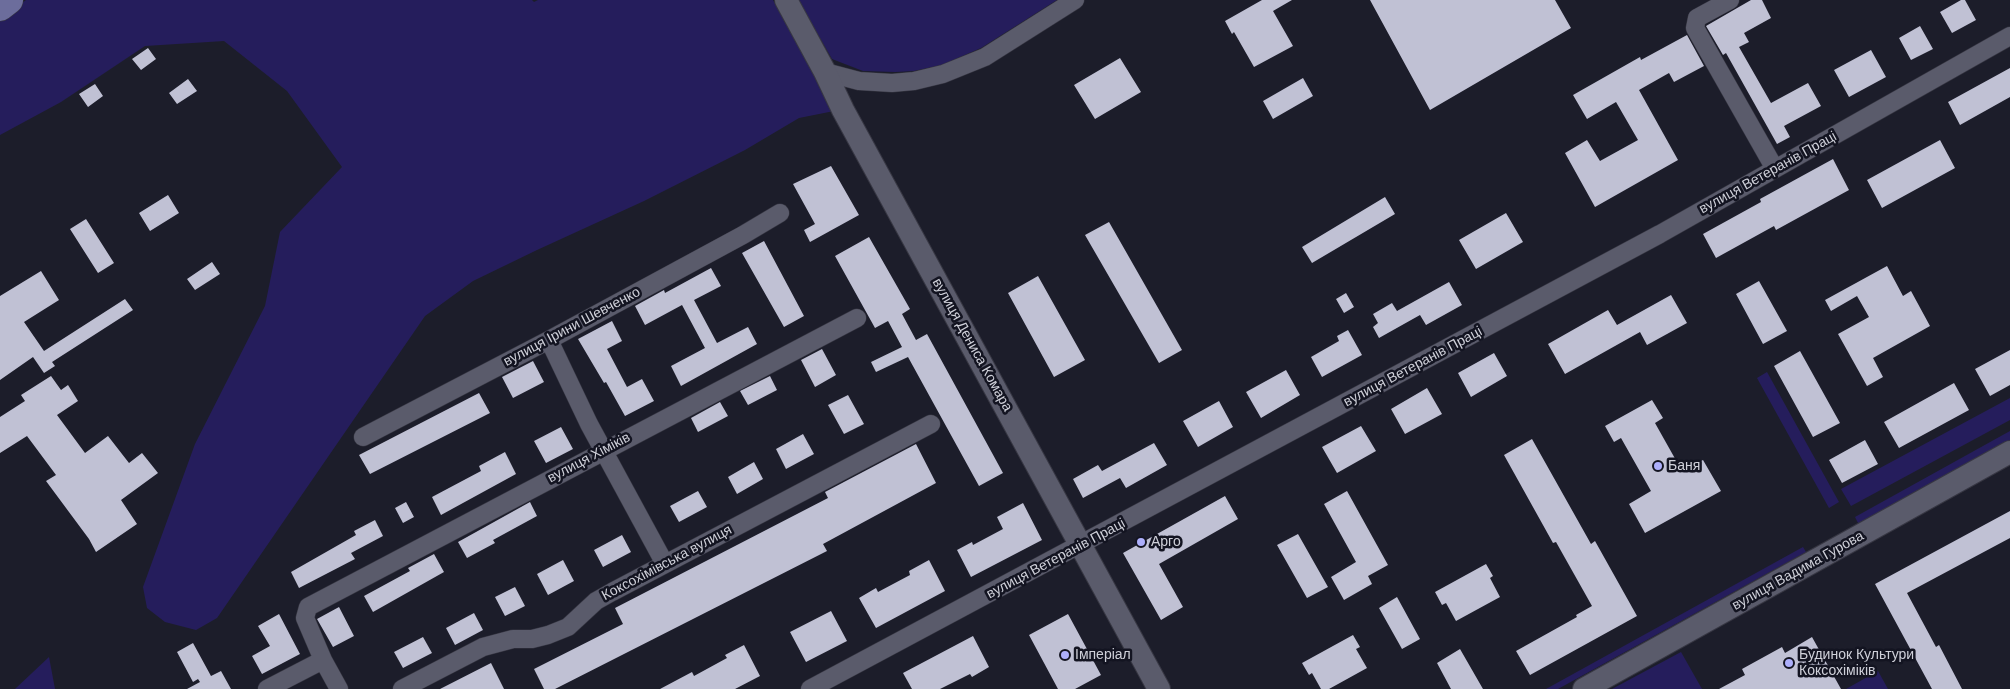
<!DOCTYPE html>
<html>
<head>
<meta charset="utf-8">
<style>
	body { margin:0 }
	canvas { display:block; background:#1c1d2a }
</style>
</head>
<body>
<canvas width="2010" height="689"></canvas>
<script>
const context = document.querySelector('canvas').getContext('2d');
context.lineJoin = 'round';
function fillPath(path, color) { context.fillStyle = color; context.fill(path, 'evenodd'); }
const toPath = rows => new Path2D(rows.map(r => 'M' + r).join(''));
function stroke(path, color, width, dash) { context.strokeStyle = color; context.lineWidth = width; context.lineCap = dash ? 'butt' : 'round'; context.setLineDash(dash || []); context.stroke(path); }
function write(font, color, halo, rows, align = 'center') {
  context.font = font + ' Arial,sans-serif'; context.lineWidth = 5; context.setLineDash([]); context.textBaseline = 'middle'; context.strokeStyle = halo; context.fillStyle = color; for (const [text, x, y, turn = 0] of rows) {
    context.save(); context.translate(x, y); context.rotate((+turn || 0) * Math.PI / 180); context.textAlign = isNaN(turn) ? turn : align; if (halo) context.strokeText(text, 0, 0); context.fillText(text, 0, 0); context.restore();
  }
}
const green = toPath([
	[26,0,532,0,534,2,538,0,773,0,834,111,799,118,745,150,644,201,537,250,473,281,425,316,217,618,196,630,165,622,147,608,143,587,195,444,265,306,280,232,342,167,287,91,224,41,145,46,61,102,0,135,0,19],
	[798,0,1057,0,981,48,942,65,914,71,895,72,863,71,832,59],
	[1767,372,1839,502,1829,508,1757,378],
	[2010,398,2010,420,1851,506,1841,489],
	[2010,431,2010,441,1859,525,1855,517],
	[1803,547,1806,552,1558,689,1546,689],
	[1681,652,1702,689,1612,689],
	[49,657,55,689,15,689],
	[1878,671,1888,689,1846,689]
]);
const building = toPath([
	[1262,0,1292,0,1273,11,1293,46,1254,67,1234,32,1232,34,1225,21],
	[1370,0,1555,0,1571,28,1430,110],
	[1751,0,1762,0,1771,18,1744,33,1749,42,1739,47,1771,103,1808,83,1821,106,1784,126,1790,137,1777,144,1726,53,1723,55,1706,26],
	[1961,0,1965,0,1976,20,1952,33,1940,12],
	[1920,26,1933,49,1911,60,1899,38],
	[1687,35,1704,66,1674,82,1669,73,1639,90,1678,160,1595,207,1565,153,1587,140,1600,161,1638,140,1616,102,1587,119,1573,95,1640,57,1641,60],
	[148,48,156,59,141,70,132,59],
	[1871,50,1886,77,1849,97,1834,70],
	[1120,58,1141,92,1095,119,1074,85],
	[2010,68,2010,97,1960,125,1948,102],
	[1303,78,1313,96,1273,119,1263,101],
	[188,79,197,91,177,104,169,93],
	[95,84,103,96,88,107,79,94],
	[1940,140,1955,168,1882,208,1867,180],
	[1833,159,1849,190,1776,230,1774,226,1716,258,1703,234,1761,202,1760,199],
	[831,166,859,215,810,242,804,230,815,224,793,184],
	[168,195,179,213,150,231,139,213],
	[1385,197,1395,214,1312,263,1302,247],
	[1506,213,1523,242,1476,269,1459,240],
	[86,219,114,263,98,273,70,229],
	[1109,222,1182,350,1159,363,1085,235],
	[869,237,910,309,902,314,916,340,927,334,1003,473,979,486,908,357,876,372,871,362,902,347,888,321,875,328,835,256],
	[764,241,804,316,784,327,742,253],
	[212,262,220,274,195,290,187,279],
	[1887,266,1903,296,1911,291,1930,326,1873,358,1883,377,1867,386,1838,334,1869,317,1857,296,1831,311,1825,300],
	[711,268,721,286,694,300,717,343,748,327,757,344,681,386,671,366,705,348,682,305,645,325,635,306,664,290,665,293],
	[41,271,59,300,24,322,44,351,125,299,133,310,52,362,55,366,44,373,33,357,0,380,0,296],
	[1038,276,1085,360,1054,377,1008,293],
	[1759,281,1787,331,1763,344,1736,294],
	[1449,282,1462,305,1426,325,1420,315,1379,338,1373,327,1378,323,1373,314,1392,303,1397,311],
	[1346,293,1354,307,1344,313,1336,299],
	[1671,295,1687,323,1647,345,1640,332,1565,374,1548,344,1608,310,1617,325],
	[612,321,622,341,607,349,627,387,642,379,654,401,625,416,606,382,604,383,578,339],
	[1348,330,1362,355,1322,377,1311,357,1339,341,1337,336],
	[822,349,836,375,815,387,801,360],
	[2010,350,2010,385,1990,396,1975,369],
	[1800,351,1840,423,1813,437,1774,366],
	[1494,353,1507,376,1471,397,1458,373],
	[533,361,544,382,513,398,502,377],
	[1286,370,1300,395,1261,418,1246,392],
	[51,376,61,390,68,385,78,401,57,415,85,453,108,436,129,463,142,453,158,473,121,500,137,524,96,552,89,539,46,481,56,475,27,436,0,453,0,417,25,401,21,395],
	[770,376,777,390,748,405,740,391],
	[1954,383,1969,410,1899,448,1884,422],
	[1427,388,1442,414,1405,434,1391,409],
	[479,393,490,413,370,474,359,455],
	[848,395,864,424,844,434,828,405],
	[1652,400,1663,418,1655,423,1682,471,1703,460,1721,491,1645,533,1629,504,1651,491,1621,438,1614,442,1605,426],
	[1219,401,1233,427,1198,447,1183,421],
	[720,402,728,416,698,432,691,418],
	[1361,426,1376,451,1337,473,1322,447],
	[561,427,573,449,546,463,534,441],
	[803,434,814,454,786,469,776,449],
	[1532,439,1591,544,1595,541,1637,616,1530,675,1516,651,1577,617,1576,615,1592,606,1556,542,1553,543,1504,455],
	[1865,440,1878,464,1842,483,1829,460],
	[1154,443,1167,465,1126,488,1120,478,1083,498,1073,479,1098,465,1102,471],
	[916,444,936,483,823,544,827,551,555,689,544,689,534,669,623,624,615,608,828,498,825,492],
	[505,452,516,474,441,515,432,497,481,471,479,466],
	[754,462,763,479,737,494,728,477],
	[698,491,707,507,679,522,670,506],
	[1347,491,1388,565,1368,576,1372,584,1344,600,1331,577,1356,562,1324,504],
	[1225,496,1238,519,1159,564,1183,607,1161,620,1123,553],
	[406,502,414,517,403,523,395,508],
	[530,502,537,516,493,540,495,543,467,558,458,542],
	[1023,503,1042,540,971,577,957,550,972,542,973,545,1003,529,997,517],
	[2010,511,2010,538,1907,593,1936,647,1939,645,1962,689,1932,689,1875,584],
	[375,520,383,536,351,553,355,559,299,588,291,572,356,535,354,531],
	[1298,534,1328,587,1307,598,1277,545],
	[622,535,631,552,603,567,594,550],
	[434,554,444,572,373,612,364,596,410,571,408,568],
	[563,560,574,581,548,595,537,574],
	[929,560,945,591,876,628,859,598,876,588,878,592,910,575,909,571],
	[1486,564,1493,576,1490,578,1500,597,1456,621,1446,603,1442,605,1435,592],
	[515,587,525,606,505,616,495,597],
	[1397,597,1420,639,1402,649,1379,608],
	[339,607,354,636,333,647,317,619],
	[831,611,847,641,806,662,790,632],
	[474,613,483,630,455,645,446,628],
	[279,614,300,654,262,674,252,656,270,646,258,626],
	[1068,614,1101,675,1075,689,1058,689,1029,635],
	[1353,635,1360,647,1356,649,1367,668,1329,689,1321,689,1312,673,1309,675,1302,663],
	[973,636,989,667,972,677,970,674,940,689,912,689,903,673],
	[423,637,432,653,403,668,394,652],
	[1812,637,1841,689,1719,689,1745,675,1742,669,1782,647,1785,653],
	[193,643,211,676,221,671,231,689,187,689,200,682,198,679,193,682,177,652],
	[744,645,760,676,735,689,660,689,692,672,694,676,727,658,725,655],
	[1460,649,1483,689,1451,689,1437,663],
	[491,663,504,689,440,689]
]);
const minor = toPath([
	[1730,0,1697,18,1695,28,1775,169],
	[825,72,859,81,892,83,914,81,943,74,985,57,1075,0],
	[549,340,589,424,665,564],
	[363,437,549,340,743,235,780,213],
	[267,689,323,660],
	[339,689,323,660,305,618,308,607,857,318],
	[402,689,483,647,513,639,532,639,548,635,568,627,596,601,612,592,931,424],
	[810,689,1660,234,2010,36]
]);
const tertiary = toPath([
	[786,0,825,72,843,110,1159,689],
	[1584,689,2010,452]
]);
const primary = toPath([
	[0,7,9,0]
]);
const markers = [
	[1658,466,5,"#adaffb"],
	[1141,542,5,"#adaffb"],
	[1065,655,5,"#adaffb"],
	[1789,663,5,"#adaffb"]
];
const streetNames = [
	["вулиця Ветеранів Праці",1768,173,-29],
	["вулиця Ірини Шевченко",572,327,-28],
	["вулиця Дениса Комара",972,345,61],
	["вулиця Ветеранів Праці",1413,367,-28],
	["вулиця Хіміків",589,458,-28],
	["вулиця Ветеранів Праці",1056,559,-28],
	["Коксохімівська вулиця",667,563,-28],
	["вулиця Вадима Гурова",1798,571,-29]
];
const poiNames = [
	["Баня",1668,466],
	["Арго",1151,542],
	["Імперіал",1075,655],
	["Будинок Культури",1799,655],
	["Коксохіміків",1799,671]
];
fillPath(green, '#251d5c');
fillPath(building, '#c0c1d4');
stroke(minor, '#373743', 19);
stroke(tertiary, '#373743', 24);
stroke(primary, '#373743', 29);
stroke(minor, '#5a5b6b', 18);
stroke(tertiary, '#5a5b6b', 22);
stroke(primary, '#6c6d9c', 28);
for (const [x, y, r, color] of markers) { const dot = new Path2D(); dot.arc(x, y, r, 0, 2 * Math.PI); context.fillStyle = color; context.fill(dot); stroke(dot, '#131421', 2); }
write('14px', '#cfd0d9', '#131421', streetNames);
write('14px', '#cfd0d9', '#131421', poiNames, 'left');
</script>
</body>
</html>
